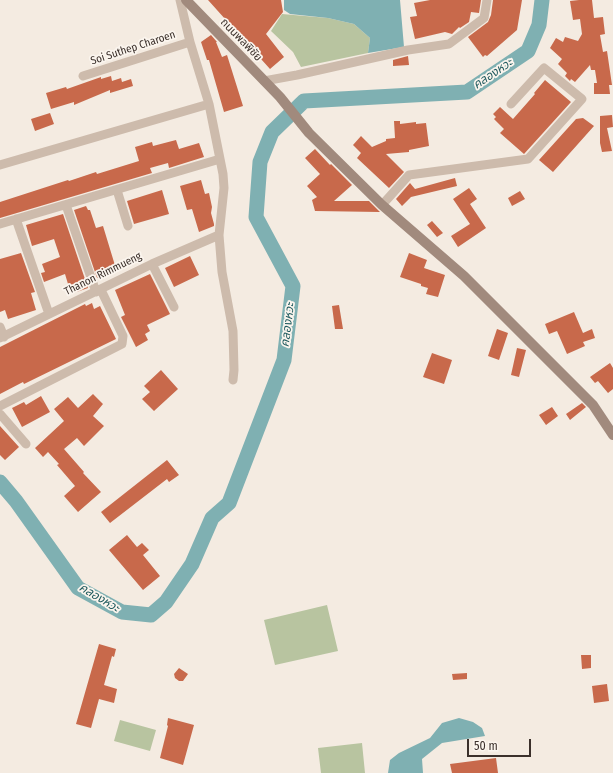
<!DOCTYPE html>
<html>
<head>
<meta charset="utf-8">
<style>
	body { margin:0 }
	#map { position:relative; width:613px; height:773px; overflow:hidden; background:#f4ebe1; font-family:"Fira Sans Condensed",sans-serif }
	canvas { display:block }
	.scale { position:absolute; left:467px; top:739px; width:64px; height:18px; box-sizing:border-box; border:2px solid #3b302b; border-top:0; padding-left:5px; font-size:12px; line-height:14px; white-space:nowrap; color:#3b302b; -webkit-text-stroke:3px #fbf5ee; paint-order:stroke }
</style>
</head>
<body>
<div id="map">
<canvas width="613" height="773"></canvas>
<div class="scale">50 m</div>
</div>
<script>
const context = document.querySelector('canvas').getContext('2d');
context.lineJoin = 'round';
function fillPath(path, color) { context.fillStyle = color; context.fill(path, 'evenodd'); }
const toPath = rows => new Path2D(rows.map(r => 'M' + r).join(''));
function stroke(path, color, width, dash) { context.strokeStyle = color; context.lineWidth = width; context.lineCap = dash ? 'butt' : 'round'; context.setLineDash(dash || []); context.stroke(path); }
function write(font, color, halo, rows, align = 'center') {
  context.font = font + ' "Fira Sans Condensed","Noto Sans Thai",sans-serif'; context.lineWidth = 3.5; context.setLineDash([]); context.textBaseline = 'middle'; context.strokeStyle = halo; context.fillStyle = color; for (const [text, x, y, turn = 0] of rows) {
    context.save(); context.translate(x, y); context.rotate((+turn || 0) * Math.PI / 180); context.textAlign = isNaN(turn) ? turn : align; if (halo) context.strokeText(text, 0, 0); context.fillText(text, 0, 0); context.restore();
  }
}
const green = toPath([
	[282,14,328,18,354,24,370,38,368,53,301,67,293,52,271,31],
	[327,605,338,651,275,665,264,620],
	[120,720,156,730,150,751,114,741],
	[362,743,365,773,321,773,318,748]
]);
const water = toPath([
	[284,0,400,0,404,47,368,53,370,38,354,24,328,18,290,14,284,10],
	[459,718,473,722,482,728,485,736,442,743,422,759,423,773,388,773,390,760,399,753,430,738,442,723]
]);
const river = toPath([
	[0,482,16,501,78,588,122,612,151,615,166,602,192,564,212,518,229,503,284,360,293,286,256,217,260,162,272,132,304,101,467,92,528,51,539,25,542,0]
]);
const building = toPath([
	[208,0,281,0,283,12,266,34,284,57,270,69],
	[430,0,481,0,479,13,471,12,469,22,460,28,459,27,452,34,445,32,415,39,410,17,417,16,414,3],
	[493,0,522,0,517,30,487,56,485,55,483,57,468,37,488,22,491,15],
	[579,0,592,0,594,18,603,17,605,34,600,35,603,52,607,51,612,85,609,85,610,94,594,94,594,83,597,83,595,70,591,70,590,65,575,82,571,79,570,81,565,76,567,73,558,64,562,59,550,48,556,38,563,42,565,37,578,41,582,34,580,19,573,20,570,1],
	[211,35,217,42,216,42,222,57,227,55,243,106,224,112,209,60,207,60,201,42],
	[408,56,409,65,393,66,393,60],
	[111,76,112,81,121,78,122,82,131,79,133,86,110,93,110,90,74,105,74,102,51,109,46,93,66,87,67,89,101,77,101,79],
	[545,80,571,102,524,154,500,133,504,129,494,119,496,117,493,114,500,107,513,119,535,94,534,93],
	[50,113,54,124,35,131,31,119],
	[612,115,613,127,607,128,612,151,602,152,600,143,600,116],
	[583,118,594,126,553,172,539,160,576,119],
	[394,121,400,121,400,124,416,122,416,124,426,123,429,146,409,150,409,152,386,154,404,172,389,188,357,158,361,153,353,145,361,136,372,147,386,141,386,139,395,138],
	[176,140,179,149,199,143,204,157,169,168,168,163,150,168,152,173,0,218,0,202,68,180,69,181,96,172,97,174,139,161,135,147,152,142,153,146],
	[315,149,330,165,331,164,352,185,334,201,369,201,380,212,315,211,312,200,317,197,307,186,320,174,305,158],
	[455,178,457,186,411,197,402,206,396,199,410,183,415,189],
	[201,180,205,194,209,193,212,207,211,213,214,224,214,226,199,232,192,209,187,210,180,186],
	[469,188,477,199,470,204,486,228,458,247,451,236,470,224,453,199],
	[162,190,169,214,134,224,127,201],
	[520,191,525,199,512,206,508,198],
	[86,206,88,210,90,210,96,228,103,226,117,272,97,278,74,210],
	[63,214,88,288,71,294,65,274,44,282,41,273,45,272,42,264,60,257,54,239,32,246,26,225],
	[432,221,443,233,437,237,427,225],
	[21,253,35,292,31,293,36,310,8,319,5,310,0,312,0,259],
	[409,253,427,260,424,268,445,275,438,297,426,294,428,288,421,286,421,284,400,277],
	[190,256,199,275,174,287,165,268],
	[150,274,170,314,147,325,150,331,145,334,148,340,136,347,121,317,125,315,115,290],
	[92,303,94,309,100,306,116,339,24,384,23,382,0,394,0,347,85,304,86,306],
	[339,305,343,329,335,329,332,306],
	[574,312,583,333,592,329,595,338,583,342,585,346,567,354,557,331,549,334,545,324],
	[497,329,508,333,499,360,488,356],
	[517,348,526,350,519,377,511,375],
	[432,353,452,360,444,384,423,377],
	[610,363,613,368,613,389,608,393,598,381,595,383,590,377],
	[161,370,178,389,154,411,142,399,150,392,144,386],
	[93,394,103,404,93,416,104,426,84,446,77,438,64,449,84,472,83,473,101,492,78,512,64,496,75,486,57,465,59,464,48,452,43,457,35,448,64,421,54,409,68,397,78,408],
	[41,396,50,412,22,427,12,408,24,402,26,405],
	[582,403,586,407,570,420,566,414],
	[552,407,558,416,546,425,539,415],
	[0,426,19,447,5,460,0,455],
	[167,460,179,475,169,482,167,479,110,523,101,512],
	[127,535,137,547,142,543,149,550,143,555,160,576,143,590,109,550],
	[99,644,116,649,114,657,112,656,104,685,117,689,114,703,99,699,91,728,76,724],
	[581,655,591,655,591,668,582,669],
	[179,668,188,674,183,681,179,681,175,678,174,674],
	[467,673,467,679,453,680,452,674],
	[607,684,609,701,594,703,592,686],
	[168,718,194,725,183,765,160,758,168,726,167,725],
	[496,758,498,773,452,773,450,764]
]);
const street = toPath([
	[180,0,190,42,209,104,223,174,224,188,219,235,222,272,233,331,234,370,233,380],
	[83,76,190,42],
	[264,81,297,75,408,50,449,44,484,18,487,0],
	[0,165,209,104],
	[117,190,128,226],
	[66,205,96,292],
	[382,205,409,175,528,159,582,99,544,68,511,104],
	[16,219,49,314],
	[0,224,220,159],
	[152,264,174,307],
	[0,327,4,337],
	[0,338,152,264,219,235],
	[0,406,122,344,123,336,101,290],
	[0,414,26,444]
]);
const secondary = toPath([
	[186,0,280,97,309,133,382,205,464,276,593,405,613,435]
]);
const streetNames = [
	["ถนนพลพิชัย",241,40,46],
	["Soi Suthep Charoen",133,48,-18],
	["Thanon Rimmueng",103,274,-26]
];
const waterNames = [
	["คลองหวะ",493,74,-34],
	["คลองหวะ",288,325,-83],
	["คลองหวะ",99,598,31]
];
fillPath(green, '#b8c4a0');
fillPath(water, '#7fb0b2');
stroke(river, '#7fb0b2', 15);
fillPath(building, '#c8694b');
stroke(street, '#cdbbac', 9);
stroke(secondary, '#a18a7d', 10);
write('11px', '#3b302b', '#fbf5ee', streetNames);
write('italic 12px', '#1f5a5e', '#fbf5ee', waterNames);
</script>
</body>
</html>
